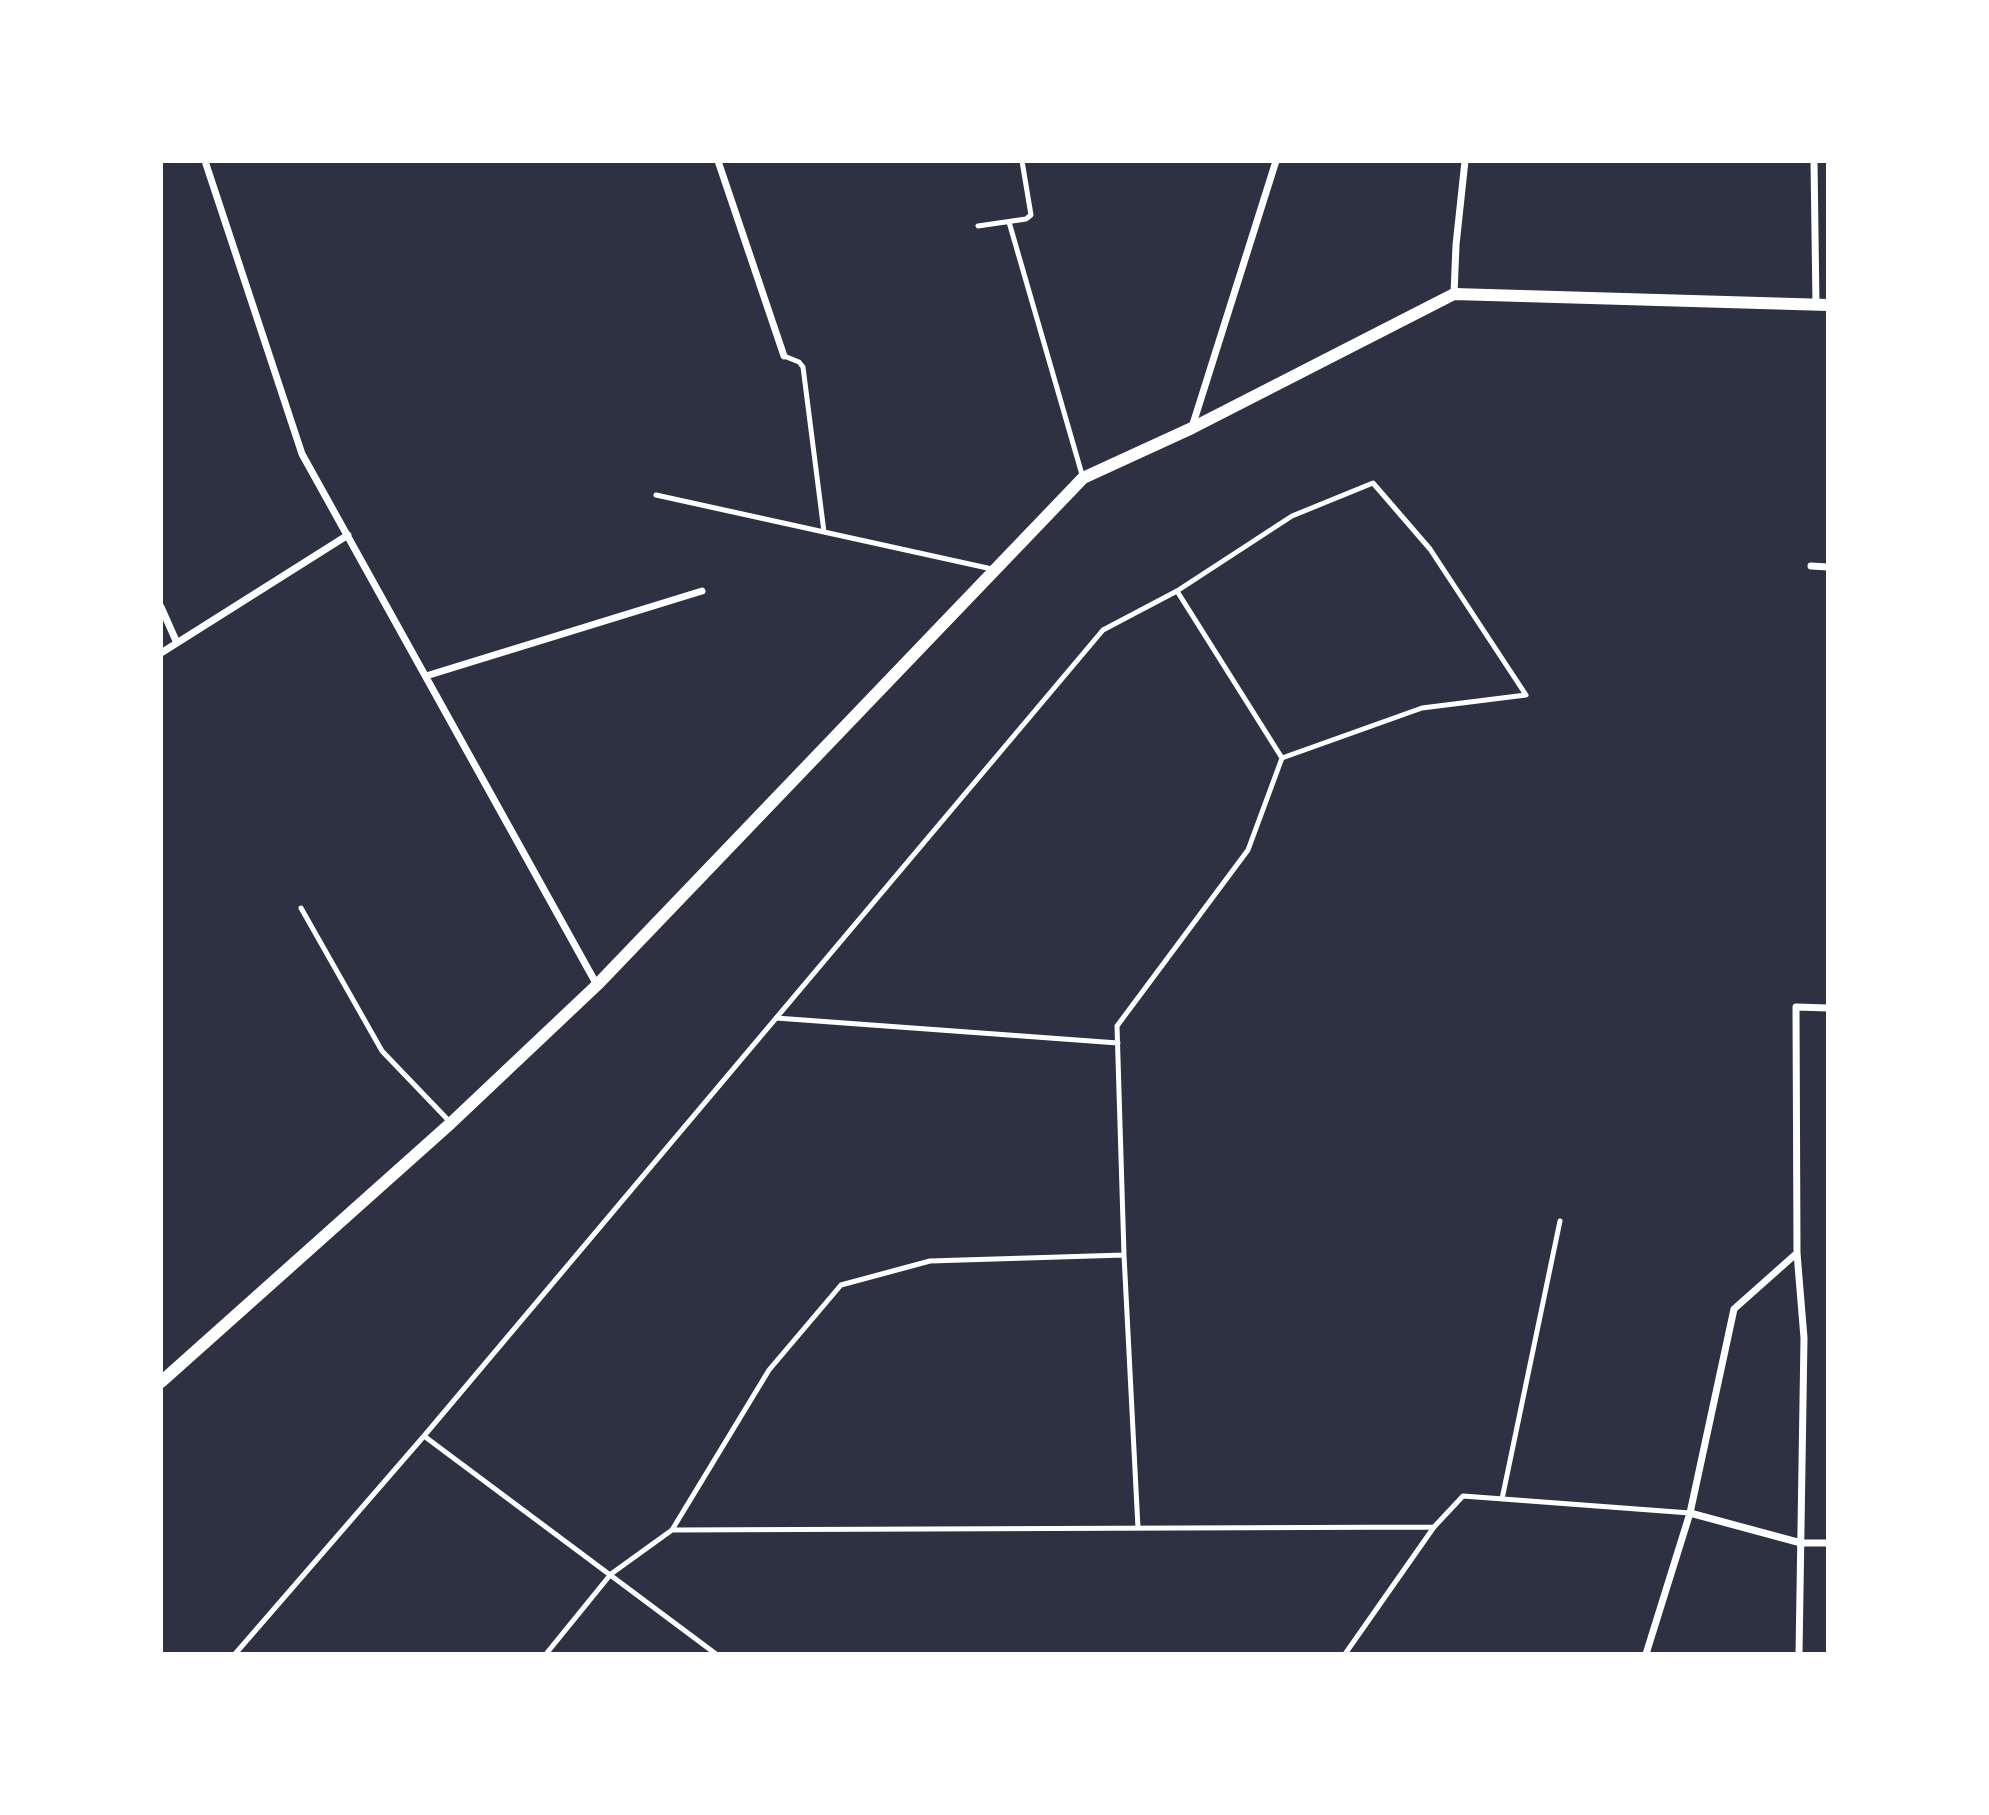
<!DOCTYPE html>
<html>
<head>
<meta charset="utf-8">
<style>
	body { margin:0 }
	#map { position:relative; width:1989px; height:1815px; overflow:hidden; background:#2d3142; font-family:Merriweather,serif }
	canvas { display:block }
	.frame { position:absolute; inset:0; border:163px solid #fff; pointer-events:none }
</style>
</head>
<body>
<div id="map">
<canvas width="1989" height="1815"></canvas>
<div class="frame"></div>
</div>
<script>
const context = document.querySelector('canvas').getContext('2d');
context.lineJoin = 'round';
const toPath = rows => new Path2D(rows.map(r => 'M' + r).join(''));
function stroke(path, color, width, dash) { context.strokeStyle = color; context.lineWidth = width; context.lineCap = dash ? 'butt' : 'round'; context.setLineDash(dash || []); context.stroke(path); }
const service = toPath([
	[1009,222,1083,478],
	[978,226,1026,219,1031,215,1022,161],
	[784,356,799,362,803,367,824,532],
	[656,495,992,569],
	[301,908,382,1051,451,1123],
	[776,1018,1118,1043],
	[1124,1255,1138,1528],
	[424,1436,716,1654],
	[1502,1499,1560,1221],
	[672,1530,769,1370,841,1285,930,1261,1124,1255,1117,1026,1248,850,1282,758,1177,591],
	[235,1654,424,1436,1103,630,1177,591,1292,516,1373,483,1430,549,1526,695,1422,708,1282,758],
	[546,1654,611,1574,672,1530,1434,1527],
	[1345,1654,1434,1527,1463,1496,1690,1513]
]);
const minor = toPath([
	[205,161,302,454,597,985],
	[718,161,784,356],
	[1814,161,1816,305],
	[1454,294,1456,245,1465,161],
	[1192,427,1276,161],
	[1811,566,1828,567],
	[161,607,177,643],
	[161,653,348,535],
	[426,676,702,591],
	[1690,1513,1801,1543,1828,1543],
	[1646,1654,1690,1513,1734,1309,1797,1253],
	[1799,1654,1804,1338,1797,1253,1796,1007,1828,1008]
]);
const tertiary = toPath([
	[161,1382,451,1123,597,985,1083,478,1192,428,1454,294,1828,305]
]);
stroke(service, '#fff', 5);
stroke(minor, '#fff', 7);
stroke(tertiary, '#fff', 12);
</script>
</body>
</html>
